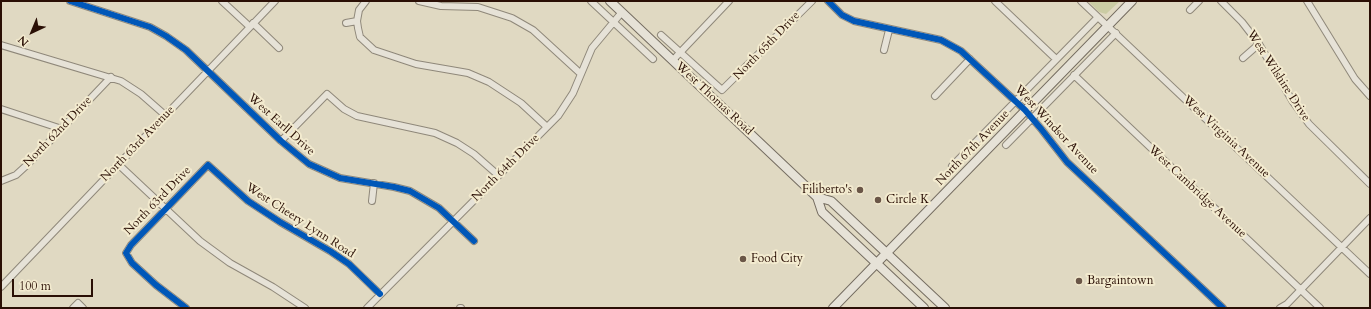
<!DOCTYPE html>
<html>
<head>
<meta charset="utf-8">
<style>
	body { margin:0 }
	#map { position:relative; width:1371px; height:309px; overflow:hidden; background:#e0d9c2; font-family:Cardo,serif }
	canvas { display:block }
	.frame { position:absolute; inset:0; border:2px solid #2a0f05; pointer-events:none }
	.north { position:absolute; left:12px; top:12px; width:40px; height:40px; -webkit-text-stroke:3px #f3ebcf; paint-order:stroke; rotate:224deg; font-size:11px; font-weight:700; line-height:16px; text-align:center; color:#2a0f05 }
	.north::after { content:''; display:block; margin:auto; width:14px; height:18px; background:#2a0f05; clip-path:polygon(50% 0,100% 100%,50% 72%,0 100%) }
	.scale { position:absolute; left:12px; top:279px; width:81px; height:18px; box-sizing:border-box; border:2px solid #2a0f05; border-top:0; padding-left:5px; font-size:12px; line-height:14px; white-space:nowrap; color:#2a0f05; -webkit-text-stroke:3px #f3ebcf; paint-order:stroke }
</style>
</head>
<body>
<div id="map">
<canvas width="1371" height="309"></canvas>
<div class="frame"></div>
<div class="north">N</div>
<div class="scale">100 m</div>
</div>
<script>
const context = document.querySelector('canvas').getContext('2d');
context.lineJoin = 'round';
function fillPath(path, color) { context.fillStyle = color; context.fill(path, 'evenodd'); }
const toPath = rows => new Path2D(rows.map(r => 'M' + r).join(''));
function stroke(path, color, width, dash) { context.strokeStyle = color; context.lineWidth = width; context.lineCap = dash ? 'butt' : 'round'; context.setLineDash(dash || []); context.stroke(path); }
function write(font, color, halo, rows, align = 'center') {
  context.font = font + ' Cardo,serif'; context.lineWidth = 4; context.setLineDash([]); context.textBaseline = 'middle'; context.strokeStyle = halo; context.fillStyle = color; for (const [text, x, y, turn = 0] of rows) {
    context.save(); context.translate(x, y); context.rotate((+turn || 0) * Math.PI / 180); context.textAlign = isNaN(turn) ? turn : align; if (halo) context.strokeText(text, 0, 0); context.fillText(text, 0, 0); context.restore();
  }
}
const green = toPath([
	[1088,1,1120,1,1106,14,1099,12]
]);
const minor = toPath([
	[70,1,150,27,166,36,186,50,281,141,309,164,340,178,394,187,410,191,439,208,474,241],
	[222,1,250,27],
	[366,1,359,10,357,21,358,28,360,37,374,50,416,64,468,73,489,82,521,103,547,127],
	[419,1,441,6,478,7,512,18,533,30,581,74],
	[591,1,653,59],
	[828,1,842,15,854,21,941,40,961,51,1025,110,1042,130,1067,162,1223,308],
	[995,1,1056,59],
	[1081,1,1370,274],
	[1221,1,1242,22,1259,44,1293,102,1309,124,1370,184],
	[1307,1,1355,79,1370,96],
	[1190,10,1199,1],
	[253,23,279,48],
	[346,23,357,21],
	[661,35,722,90,812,1],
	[1,45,121,81,141,94,165,115],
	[884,50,889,30],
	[1243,58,1259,44],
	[673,60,729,1],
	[1074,75,1320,308],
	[935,96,970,59],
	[1,109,62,129],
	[281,141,327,94,344,109,357,116,435,133,457,143,474,154,498,175],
	[1006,145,1116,33],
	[118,164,200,241,230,263,273,287,305,308],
	[952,166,1098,17],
	[1,181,16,175,28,164,111,77],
	[372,201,374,183],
	[1,287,275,1],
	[73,308,78,303,83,308],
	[186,308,156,285,132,263,126,253,131,245,208,165,248,201,280,222,330,251,349,264,380,294],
	[367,308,558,116,573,93,592,48,622,12],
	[460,308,461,308],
	[1280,308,1287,304,1370,218]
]);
const secondary = toPath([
	[610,1,817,197,831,201,945,308],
	[817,197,822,212,924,308],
	[833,308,1132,1]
]);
const cycleway = toPath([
	[70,1,150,27,166,36,186,50,281,141,309,164,340,178,394,187,410,191,439,208,474,241],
	[828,1,842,15,854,21,941,40,961,51,1025,110,1042,130,1067,162,1223,308],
	[186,308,156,285,132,263,126,253,131,245,208,165,248,201,280,222,330,251,349,264,380,294]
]);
const markers = [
	[860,190,4,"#6a5647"],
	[878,200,4,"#6a5647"],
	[743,259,4,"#6a5647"],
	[1079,281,4,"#6a5647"]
];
const streetNames = [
	["North 65th Drive",767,46,-46],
	["West Wilshire Drive",1278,76,57],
	["West Thomas Road",714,99,43],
	["West Earll Drive",281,125,42],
	["West Windsor Avenue",1056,130,47],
	["North 62nd Drive",58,132,-46],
	["West Virginia Avenue",1226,137,43],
	["North 63rd Avenue",138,144,-46],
	["North 67th Avenue",973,148,-46],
	["North 64th Drive",506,168,-45],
	["West Cambridge Avenue",1197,192,43],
	["North 63rd Drive",158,201,-46],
	["West Cheery Lynn Road",300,221,33]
];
const poiNames = [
	["Filiberto's",852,190,"right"],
	["Circle K",886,200],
	["Food City",751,259],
	["Bargaintown",1087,281]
];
fillPath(green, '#cbcca4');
stroke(minor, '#8f887a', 8);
stroke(secondary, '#756d61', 10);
stroke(minor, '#e6e2d7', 6);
stroke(secondary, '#e6e2d7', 8);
stroke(cycleway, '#0057b8', 6);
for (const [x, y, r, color] of markers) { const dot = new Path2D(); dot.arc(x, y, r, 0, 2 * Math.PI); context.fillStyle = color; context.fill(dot); stroke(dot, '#f3ebcf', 1.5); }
write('12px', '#2a0f05', '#f3ebcf', streetNames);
write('12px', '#2a0f05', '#f3ebcf', poiNames, 'left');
</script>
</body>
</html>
